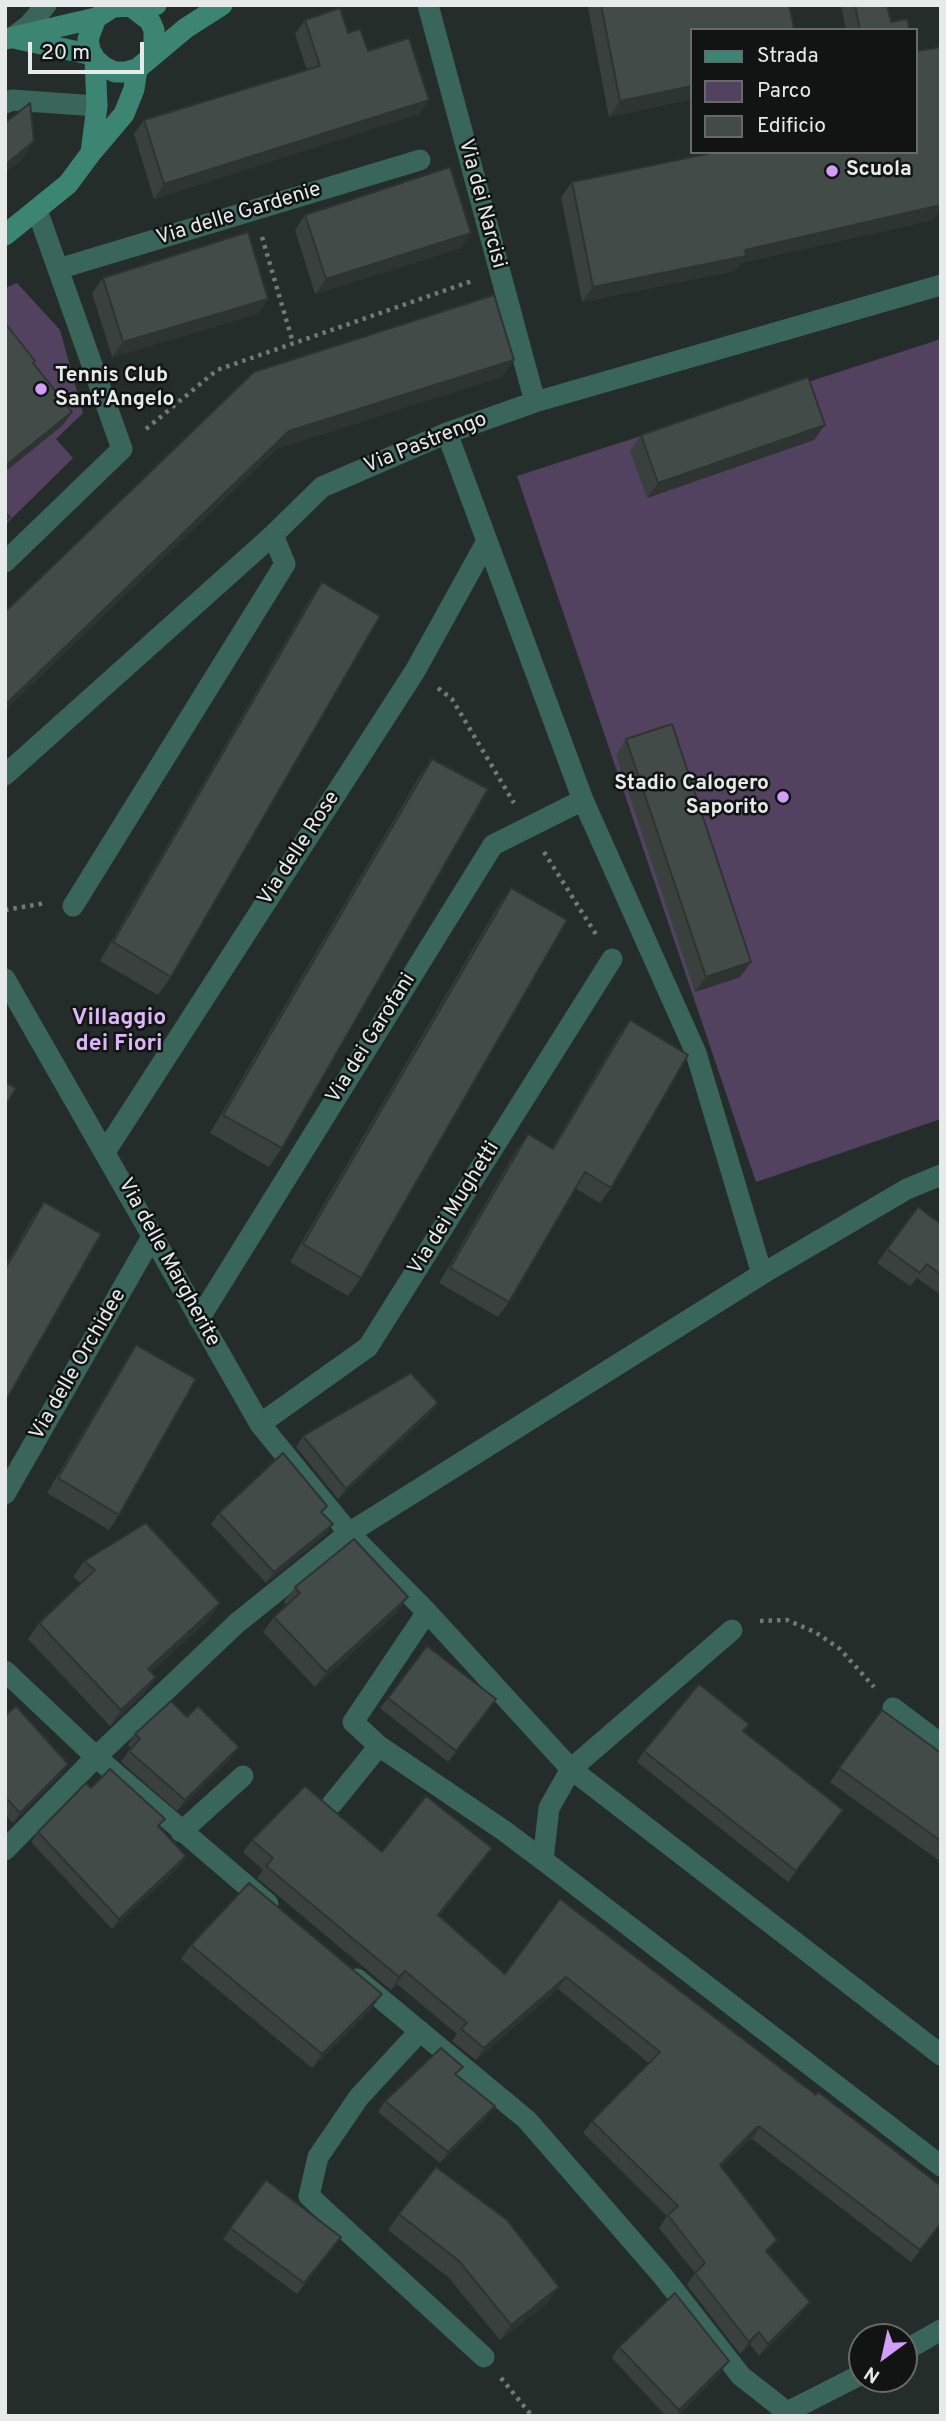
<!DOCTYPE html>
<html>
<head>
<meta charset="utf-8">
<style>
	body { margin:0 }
	#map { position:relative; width:946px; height:2421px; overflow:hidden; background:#252d2b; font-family:Overpass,sans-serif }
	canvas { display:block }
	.frame { position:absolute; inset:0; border:7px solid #e6ebea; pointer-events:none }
	.legend { position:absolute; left:690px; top:28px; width:228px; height:126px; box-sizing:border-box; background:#111413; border:2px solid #666a69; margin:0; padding:9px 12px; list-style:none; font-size:21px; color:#e6ebea }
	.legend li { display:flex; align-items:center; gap:14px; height:35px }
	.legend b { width:35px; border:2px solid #666a69 }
	.north { position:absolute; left:848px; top:2323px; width:70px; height:70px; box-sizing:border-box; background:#111413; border:2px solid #666a69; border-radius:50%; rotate:213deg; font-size:19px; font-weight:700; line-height:28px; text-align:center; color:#e6ebea }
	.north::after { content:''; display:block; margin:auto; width:24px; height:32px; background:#d49cfb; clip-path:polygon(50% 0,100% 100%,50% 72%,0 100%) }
	.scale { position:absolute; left:28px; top:42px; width:116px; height:32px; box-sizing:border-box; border:4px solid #e6ebea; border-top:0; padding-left:9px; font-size:21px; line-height:24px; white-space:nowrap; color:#e6ebea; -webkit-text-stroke:5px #111413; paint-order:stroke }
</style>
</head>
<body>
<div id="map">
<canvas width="946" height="2421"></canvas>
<div class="frame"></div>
<ul class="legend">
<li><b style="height:9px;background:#3c8573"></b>Strada</li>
<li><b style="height:19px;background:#52415f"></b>Parco</li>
<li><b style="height:19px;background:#424b48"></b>Edificio</li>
</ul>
<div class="north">N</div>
<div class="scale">20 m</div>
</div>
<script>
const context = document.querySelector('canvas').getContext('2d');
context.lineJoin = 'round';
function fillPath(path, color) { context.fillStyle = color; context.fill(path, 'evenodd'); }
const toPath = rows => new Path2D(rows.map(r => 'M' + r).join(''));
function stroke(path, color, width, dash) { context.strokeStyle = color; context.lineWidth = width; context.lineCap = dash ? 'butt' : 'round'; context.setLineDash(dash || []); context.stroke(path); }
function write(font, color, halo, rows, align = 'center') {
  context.font = font + ' Overpass,sans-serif'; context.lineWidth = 5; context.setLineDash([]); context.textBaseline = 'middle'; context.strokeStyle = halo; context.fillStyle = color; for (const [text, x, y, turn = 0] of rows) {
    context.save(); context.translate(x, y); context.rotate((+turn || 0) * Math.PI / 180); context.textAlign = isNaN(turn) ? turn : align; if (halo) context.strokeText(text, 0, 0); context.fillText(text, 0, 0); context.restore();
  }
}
const green = toPath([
	[17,283,60,330,83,413,56,439,73,458,5,525,5,288],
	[941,339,941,1119,756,1182,517,476]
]);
const path = toPath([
	[262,237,293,343],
	[146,429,217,370,472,281],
	[438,688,452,699,514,803],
	[544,852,597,936],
	[5,910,46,903],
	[760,1621,787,1620,815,1632,840,1649,874,1687],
	[501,2378,532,2416]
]);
const lane = toPath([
	[5,103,12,100,97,106],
	[893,1708,941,1744],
	[379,1746,353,1722,427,1612],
	[571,1769,732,1630],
	[332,1804,379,1746,503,1830,543,1860],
	[181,1832,243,1776],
	[420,2031,359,2097,318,2157,309,2196,484,2357]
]);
const street = toPath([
	[428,5,535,402],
	[12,38,28,26,46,5],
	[58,269,420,160],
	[447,433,583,800,696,1053,762,1274],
	[5,562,122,449,37,210],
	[5,775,273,535,322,487,447,433,535,402,941,285],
	[73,906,285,564,273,535],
	[5,979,260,1424,349,1533,427,1612,571,1769,941,2055],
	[105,1152,415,671,487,541],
	[199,1319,493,845,583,800],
	[260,1424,368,1347,612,959],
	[5,1494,153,1235],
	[5,1671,96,1757,268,1904],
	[571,1769,549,1808,543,1860,941,2166],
	[5,1850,96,1757,237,1623,349,1533,762,1274,907,1189,941,1175],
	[357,1979,527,2120,662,2275,741,2376,787,2412,862,2374],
	[904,2351,941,2330]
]);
const secondary = toPath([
	[133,8,150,21,154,30,154,50,149,59,137,69,126,72,115,72,104,67,95,59,90,50,88,39,96,18,113,7,156,5],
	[5,39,96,18],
	[18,39,93,55],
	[149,59,186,28,222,5],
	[91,153,97,106,95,59],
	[5,235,68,184,91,153,124,114,134,89,137,69]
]);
const wall = toPath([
	[590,5,654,5,794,28,793,30,692,30,692,99,609,117,588,8],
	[841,5,887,5,891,22,910,30,846,30],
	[305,20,348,33,429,100,419,114,154,199,134,134,144,120,307,70,295,34],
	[941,47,941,209,933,220,741,263,735,271,582,302,561,197,572,182,916,152],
	[305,215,461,248,315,294,295,230],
	[103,278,268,299,257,314,112,357,92,293],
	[641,435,814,440,647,498,630,451],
	[322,582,171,977,158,995,100,961,309,601],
	[626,739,751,962,740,977,695,992,616,755],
	[432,759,282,1148,269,1167,210,1133,419,777],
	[511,888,361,1278,348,1296,290,1262,498,906],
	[630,1020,611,1188,600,1203,575,1188,509,1302,498,1317,439,1283,517,1149,528,1134,552,1148,619,1035],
	[44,1202,5,1402,5,1266,33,1217],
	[918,1207,941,1224,941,1295,917,1278,910,1286,877,1263],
	[136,1345,119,1515,109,1530,47,1493,126,1360],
	[430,1414,338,1499,296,1447,303,1436],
	[327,1506,322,1513,325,1535,266,1583,211,1524,219,1513],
	[84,1561,220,1603,209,1619,151,1672,156,1677,145,1692,110,1726,28,1639,39,1623,81,1583,73,1577],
	[295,1587,397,1612,315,1687,263,1632,274,1617,286,1605,284,1602],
	[388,1698,489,1710,448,1762,380,1708],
	[882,1710,941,1753,941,1862,830,1782],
	[5,1716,61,1774,13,1823,5,1815],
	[187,1717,231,1758,177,1811,121,1762,131,1748,128,1745,135,1734],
	[749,1724,744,1732,835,1821,788,1882,637,1762,644,1751],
	[91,1788,159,1828,186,1856,179,1867,112,1929,31,1842,38,1832],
	[252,1840,382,1852,492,1848,439,1916,505,1974,560,1899,941,2224,911,2262,752,2139,749,2140,721,2167,801,2314,759,2356,750,2344,740,2354,687,2285,695,2273,659,2228,667,2216,583,2133,592,2121,649,2063,558,1989,476,2060,452,2041,457,2034,397,1984,391,1990,257,1878,263,1870,243,1852],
	[191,1945,372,2008,312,2068,181,1959],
	[385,2101,487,2117,440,2163,378,2112],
	[266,2180,341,2237,297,2294,223,2239],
	[399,2214,548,2303,500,2340,448,2277,388,2230],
	[619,2347,721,2372,678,2416,666,2416,612,2358]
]);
const shadedWall = toPath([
	[692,86,692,99,609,117,620,101],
	[429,100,419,114,154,199,164,184],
	[34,141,21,161,5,173,5,165],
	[941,195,941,209,933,220,741,263,735,271,582,302,593,287,745,250],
	[471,233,461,248,315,294,326,279],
	[268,299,257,314,112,357,123,342],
	[514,360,502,377,277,449,5,711,5,705,289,431],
	[72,412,63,425,5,472,5,466],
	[825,425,814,440,647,498,658,483],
	[751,962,740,977,695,992,706,977],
	[438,1403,430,1414,338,1499,346,1489],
	[333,1524,325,1535,266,1583,274,1572],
	[408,1597,397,1612,315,1687,326,1672],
	[220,1603,209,1619,137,1685,148,1669],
	[156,1677,145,1692,110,1726,121,1710],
	[239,1747,231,1758,177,1811,185,1800],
	[68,1764,61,1774,13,1823,20,1813],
	[492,1848,483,1860,429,1927,438,1915],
	[186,1856,179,1867,112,1929,119,1919],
	[405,1971,397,1984,391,1990,399,1977],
	[566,1977,558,1989,476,2060,484,2048],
	[382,1994,372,2008,312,2068,322,2054],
	[495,2106,487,2117,440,2163,448,2152],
	[757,2127,760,2127,752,2139,749,2140,711,2177,720,2165],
	[559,2287,548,2303,500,2340,511,2325],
	[810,2302,801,2314,759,2356,768,2344],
	[759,2332,750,2344,740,2354,749,2342],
	[729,2361,721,2372,678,2416,676,2416,679,2410]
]);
const building = toPath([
	[601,5,789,5,794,28,787,30,692,30,692,86,620,101,601,5],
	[855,5,887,5,891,22,907,19,910,30,860,30,855,5],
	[340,8,348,33,360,29,368,51,409,38,429,100,164,184,144,120,320,66,305,20,340,8],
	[941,47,941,205,745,250,746,256,593,287,572,182,716,152,916,152,916,51,941,47],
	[30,103,34,141,5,165,5,123,30,103],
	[450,167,471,233,326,279,305,215,450,167],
	[248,232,268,299,123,342,103,278,248,232],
	[494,295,514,360,289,431,5,705,5,612,254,372,494,295],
	[5,323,35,361,33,363,72,412,5,466,5,323],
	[808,377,825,425,658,483,641,435,808,377],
	[5,513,10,517,5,521,5,513],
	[322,582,380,616,171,977,113,942,322,582],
	[672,724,751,962,706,977,626,739,672,724],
	[432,759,488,789,282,1148,223,1115,432,759],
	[511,888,567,920,361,1278,303,1244,511,888],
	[630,1020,688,1055,611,1188,585,1172,509,1302,450,1268,528,1134,553,1149,630,1020],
	[5,1082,16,1088,5,1106,5,1082],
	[44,1202,101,1234,5,1402,5,1269,44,1202],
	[918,1207,941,1224,941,1275,927,1264,920,1273,887,1249,918,1207],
	[136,1345,196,1379,119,1515,58,1478,136,1345],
	[411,1373,438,1403,346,1489,303,1436,411,1373],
	[283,1453,327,1506,321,1512,333,1524,274,1572,219,1513,283,1453],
	[146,1523,220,1603,148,1669,156,1677,121,1710,39,1623,95,1570,84,1561,146,1523],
	[354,1539,408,1597,326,1672,274,1617,300,1593,295,1587,354,1539],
	[427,1646,496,1699,456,1751,388,1698,427,1646],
	[699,1684,749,1724,743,1731,843,1810,796,1871,644,1751,699,1684],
	[171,1701,187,1717,198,1706,239,1747,185,1800,129,1751,140,1739,135,1734,171,1701],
	[16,1706,68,1764,20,1813,8,1800,5,1803,5,1716,16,1706],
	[882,1710,941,1753,941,1841,839,1768,882,1710],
	[110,1769,165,1819,158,1826,186,1856,119,1919,38,1832,86,1783,91,1788,110,1769],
	[305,1786,382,1852,426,1796,492,1848,438,1915,505,1974,560,1899,816,2095,818,2092,941,2186,941,2223,920,2250,760,2127,757,2127,720,2165,777,2240,766,2251,810,2302,768,2344,759,2332,749,2342,695,2273,705,2263,668,2215,678,2206,592,2121,660,2052,566,1977,484,2048,461,2029,467,2023,405,1971,399,1977,266,1866,273,1858,252,1840,305,1786],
	[249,1883,382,1994,322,2054,191,1945,249,1883],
	[441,2048,463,2067,455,2074,495,2106,448,2152,385,2101,441,2048],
	[436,2167,507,2220,559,2287,511,2325,459,2261,399,2214,436,2167],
	[266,2180,341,2237,304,2283,230,2228,266,2180],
	[675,2293,729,2361,679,2410,619,2347,675,2293]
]);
const markers = [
	[832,171,7,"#d49cfb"],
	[41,389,7,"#d49cfb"],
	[783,797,7,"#d49cfb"]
];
const poiNames = [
	["Scuola",846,171],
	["Tennis Club",55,377],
	["Sant'Angelo",55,401],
	["Stadio Calogero",769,785,"right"],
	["Saporito",769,809,"right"]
];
const streetNames = [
	["Via dei Narcisi",481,204,75],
	["Via delle Gardenie",239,215,-17],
	["Via Pastrengo",426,444,-22],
	["Via delle Rose",300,849,-57],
	["Via dei Garofani",372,1039,-58],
	["Via dei Mughetti",455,1209,-58],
	["Via delle Margherite",168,1263,61],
	["Via delle Orchidee",79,1365,-60]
];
const neighbourhoodNames = [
	["Villaggio",119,1019],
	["dei Fiori",119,1045]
];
fillPath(green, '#52415f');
stroke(path, '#727977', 4.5, [3.5, 5]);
stroke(lane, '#3a6559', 21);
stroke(street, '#3a6559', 21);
stroke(secondary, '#3c8573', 21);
fillPath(wall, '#39403e');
fillPath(shadedWall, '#2e3432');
fillPath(building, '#424b48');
stroke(building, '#2e3432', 2);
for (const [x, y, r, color] of markers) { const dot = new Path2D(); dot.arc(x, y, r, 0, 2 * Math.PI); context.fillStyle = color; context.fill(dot); stroke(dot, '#111413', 2.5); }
write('bold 21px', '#e6ebea', '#111413', poiNames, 'left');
write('21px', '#e6ebea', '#111413', streetNames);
write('bold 23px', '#ddb6f9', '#111413', neighbourhoodNames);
</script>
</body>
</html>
